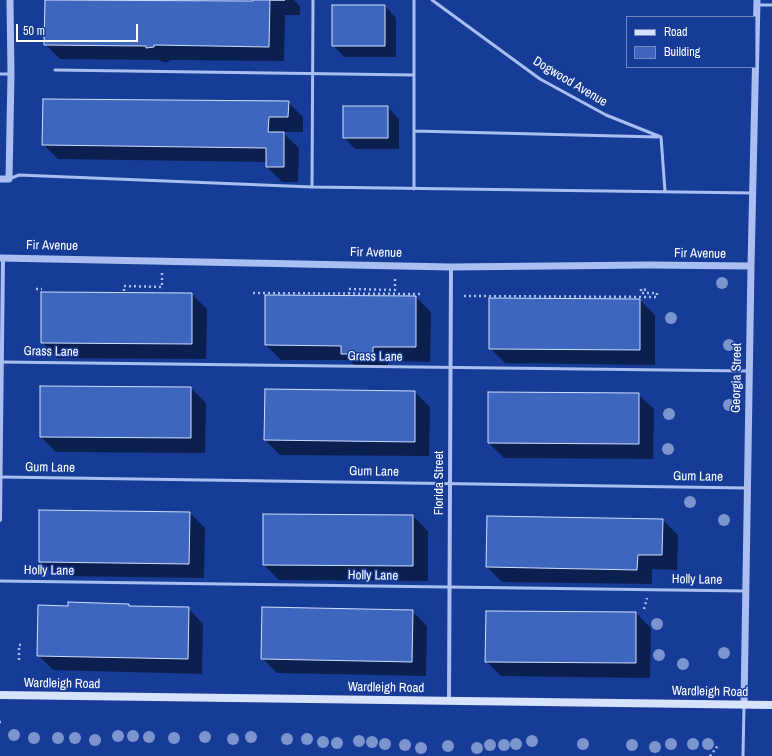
<!DOCTYPE html>
<html>
<head>
<meta charset="utf-8">
<style>
	body { margin:0 }
	#map { position:relative; width:772px; height:756px; overflow:hidden; background:#173c97; font-family:"Archivo Narrow",sans-serif }
	canvas { display:block }
	.legend { position:absolute; left:626px; top:16px; width:130px; height:52px; box-sizing:border-box; background:#173c97; border:1px solid #748ac1; margin:0; padding:5px 7px; list-style:none; font-size:12px; color:#fff }
	.legend li { display:flex; align-items:center; gap:8px; height:20px }
	.legend b { width:20px; border:1px solid #748ac1 }
	.scale { position:absolute; left:16px; top:24px; width:122px; height:18px; box-sizing:border-box; border:2px solid #fff; border-top:0; padding-left:5px; font-size:12px; line-height:14px; white-space:nowrap; color:#fff; -webkit-text-stroke:3px #173c97; paint-order:stroke }
</style>
</head>
<body>
<div id="map">
<canvas width="772" height="756"></canvas>
<ul class="legend">
<li><b style="height:5px;background:#d7e2fc"></b>Road</li>
<li><b style="height:11px;background:#3f66be"></b>Building</li>
</ul>
<div class="scale">50 m</div>
</div>
<script>
const context = document.querySelector('canvas').getContext('2d');
context.lineJoin = 'round';
function fillPath(path, color) { context.fillStyle = color; context.fill(path, 'evenodd'); }
const toPath = rows => new Path2D(rows.map(r => 'M' + r).join(''));
function stroke(path, color, width, dash) { context.strokeStyle = color; context.lineWidth = width; context.lineCap = dash ? 'butt' : 'round'; context.setLineDash(dash || []); context.stroke(path); }
function write(font, color, halo, rows, align = 'center') {
  context.font = font + ' "Archivo Narrow",sans-serif'; context.lineWidth = 3; context.setLineDash([]); context.textBaseline = 'middle'; context.strokeStyle = halo; context.fillStyle = color; for (const [text, x, y, turn = 0] of rows) {
    context.save(); context.translate(x, y); context.rotate((+turn || 0) * Math.PI / 180); context.textAlign = isNaN(turn) ? turn : align; if (halo) context.strokeText(text, 0, 0); context.fillText(text, 0, 0); context.restore();
  }
}
const shadow = toPath([
	[46,0,254,2,254,0,294,0,300,6,300,15,285,15,284,61,169,60,169,62,162,62,160,60,60,59,45,44],
	[333,6,385,6,396,18,396,57,344,57,333,45],
	[288,102,303,117,303,132,282,132,299,148,298,182,282,182,267,167,267,162,58,159,43,144],
	[388,107,399,119,399,149,355,149,344,137],
	[192,294,207,309,206,359,57,358,42,342],
	[416,297,431,312,430,362,388,361,388,368,357,368,349,360,281,360,266,345],
	[640,300,655,315,655,365,505,363,490,348],
	[41,387,191,388,206,403,205,453,56,452,41,437],
	[415,392,430,407,429,456,280,455,265,440],
	[638,394,654,409,653,459,504,458,489,443],
	[190,513,205,528,204,578,55,576,40,561],
	[413,516,428,531,428,581,279,580,264,565],
	[663,520,678,535,677,570,652,569,652,584,502,582,487,567],
	[129,605,131,607,188,608,203,624,202,674,53,670,38,655],
	[412,611,427,626,426,676,277,673,262,658],
	[636,613,651,628,650,678,501,676,486,661]
]);
const building = toPath([
	[45,0,253,1,253,0,285,0,270,0,269,47,154,45,154,47,146,48,146,46,44,45,45,0],
	[332,5,385,5,385,46,332,46,332,5],
	[43,99,289,101,288,117,269,117,268,132,284,132,284,167,266,167,266,148,42,145,43,99],
	[343,106,388,106,388,138,343,138,343,106],
	[41,292,192,293,192,344,41,343,41,292],
	[265,295,416,296,416,347,373,347,373,354,341,354,341,346,265,345,265,295],
	[489,298,640,299,640,350,489,349,489,298],
	[40,386,191,387,191,438,40,437,40,386],
	[265,389,415,391,415,442,264,440,265,389],
	[488,392,639,393,639,444,488,443,488,392],
	[39,510,190,512,189,564,39,562,39,510],
	[263,514,413,515,413,566,263,565,263,514],
	[487,516,663,519,662,555,638,555,637,570,486,567,487,516],
	[68,602,129,604,129,606,189,607,188,659,37,656,38,605,68,606,68,602],
	[262,607,413,610,412,662,261,659,262,607],
	[486,611,636,612,636,663,485,662,486,611]
]);
const path = toPath([
	[36,289,42,289],
	[124,291,124,286,162,287,162,272],
	[253,293,421,294],
	[349,294,349,289,395,290,395,276],
	[464,296,657,297,657,293,641,293,641,289,648,290],
	[644,609,647,598],
	[19,660,19,645,24,644],
	[0,722,1,722],
	[710,756,719,744]
]);
const service = toPath([
	[414,0,414,189],
	[432,0,540,79,606,115,661,137,665,191],
	[758,5,772,5],
	[55,70,414,75],
	[0,74,11,74],
	[414,131,658,137],
	[9,179,19,175,312,187,753,193],
	[312,187,313,0],
	[1,362,749,371],
	[0,477,747,488],
	[0,581,746,591],
	[743,756,744,706]
]);
const minor = toPath([
	[0,520,3,258],
	[449,700,451,267]
]);
const tertiary = toPath([
	[0,179,9,179,11,74,10,0],
	[0,258,451,267,649,265,751,266],
	[744,704,751,266,757,0]
]);
const secondary = toPath([
	[0,695,772,705]
]);
const trees = [
	[722,283],
	[671,318],
	[729,345],
	[729,405],
	[669,414],
	[668,449],
	[690,502],
	[724,520],
	[657,624],
	[724,653],
	[659,655],
	[683,664],
	[14,735],
	[118,736],
	[133,736],
	[149,737],
	[205,737],
	[251,737],
	[34,738],
	[58,738],
	[75,738],
	[174,738],
	[233,739],
	[287,739],
	[307,739],
	[95,740],
	[359,741],
	[532,741],
	[323,742],
	[372,742],
	[337,743],
	[385,744],
	[516,744],
	[583,744],
	[671,744],
	[693,744],
	[708,744],
	[405,745],
	[490,745],
	[504,745],
	[632,745],
	[448,746],
	[655,747],
	[421,748],
	[477,748]
];
const streetNames = [
	["Dogwood Avenue",570,82,31],
	["Fir Avenue",52,246,1],
	["Fir Avenue",376,253,1],
	["Fir Avenue",700,254,1],
	["Grass Lane",51,352,1],
	["Grass Lane",375,357,1],
	["Georgia Street",737,378,-89],
	["Gum Lane",50,468,1],
	["Gum Lane",374,472,1],
	["Gum Lane",698,477,1],
	["Florida Street",440,483,-90],
	["Holly Lane",49,571,1],
	["Holly Lane",373,576,1],
	["Holly Lane",697,580,1],
	["Wardleigh Road",62,684,1],
	["Wardleigh Road",386,688,1],
	["Wardleigh Road",710,692,1]
];
fillPath(shadow, '#0007');
fillPath(building, '#3f66be');
stroke(building, '#d0defc', 1);
stroke(path, '#a9bff1', 2.5, [2, 3]);
stroke(service, '#a9bff1', 3);
stroke(minor, '#a9bff1', 4);
stroke(tertiary, '#a9bff1', 7);
stroke(secondary, '#d7e2fc', 8);
context.fillStyle = '#7d95cf';
for (const [x, y] of trees) { context.beginPath(); context.arc(x, y, 6, 0, 2 * Math.PI); context.fill(); }
write('13px', '#fff', '#173c97', streetNames);
</script>
</body>
</html>
